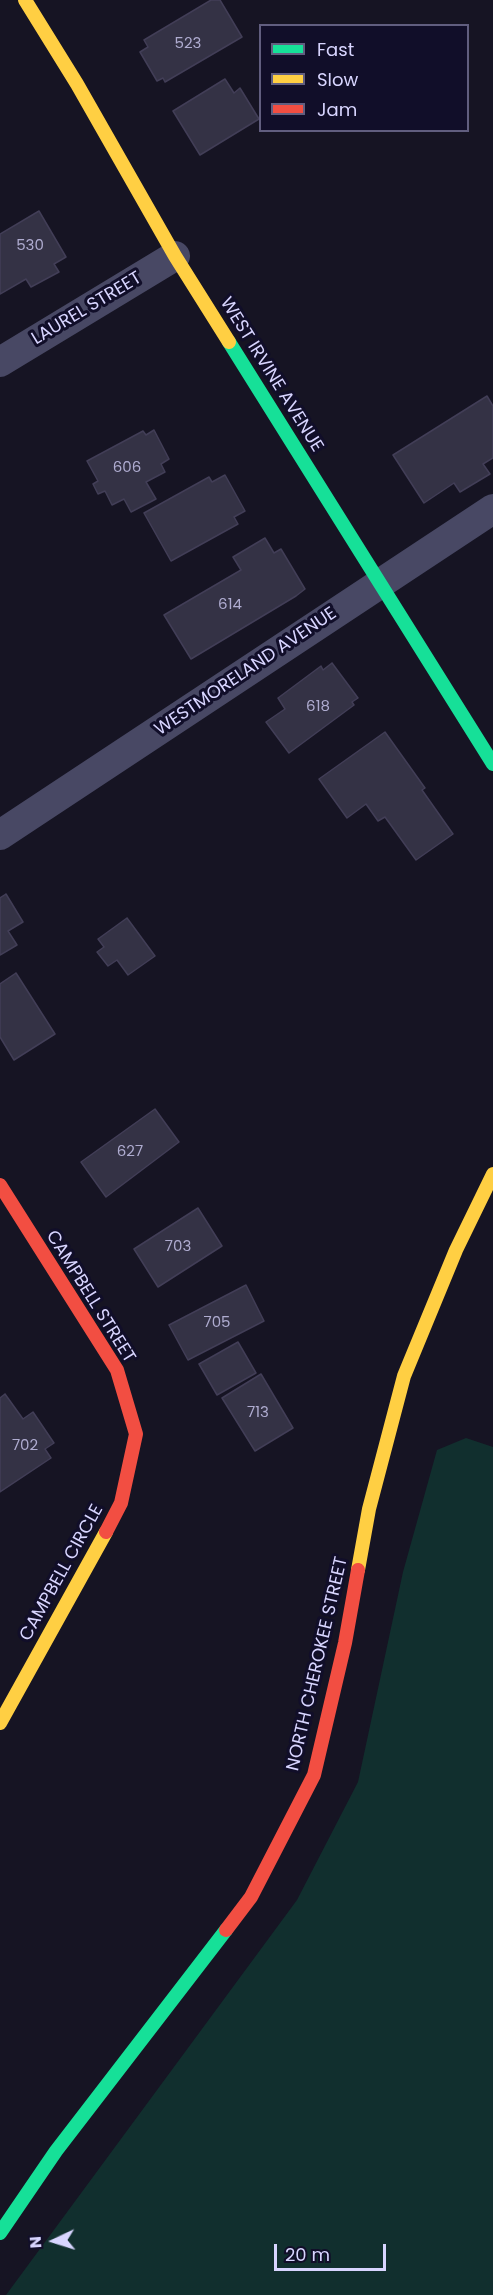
<!DOCTYPE html>
<html>
<head>
<meta charset="utf-8">
<style>
	body { margin:0 }
	#map { position:relative; width:493px; height:2295px; overflow:hidden; background:#161423; font-family:Poppins,sans-serif }
	canvas { display:block }
	.legend { position:absolute; left:259px; top:24px; width:210px; height:108px; box-sizing:border-box; background:#110e29; border:2px solid #615e7f; margin:0; padding:8px 10px; list-style:none; font-size:18px; color:#d8d5ff }
	.legend li { display:flex; align-items:center; gap:12px; height:30px }
	.legend b { width:30px; border:2px solid #615e7f }
	.north { position:absolute; left:24px; top:2211px; width:60px; height:60px; -webkit-text-stroke:4px #110e29; paint-order:stroke; rotate:266deg; font-size:16px; font-weight:700; line-height:24px; text-align:center; color:#d8d5ff }
	.north::after { content:''; display:block; margin:auto; width:21px; height:27px; background:#d8d5ff; clip-path:polygon(50% 0,100% 100%,50% 72%,0 100%) }
	.scale { position:absolute; left:274px; top:2244px; width:112px; height:27px; box-sizing:border-box; border:3px solid #d8d5ff; border-top:0; padding-left:8px; font-size:18px; line-height:21px; white-space:nowrap; color:#d8d5ff; -webkit-text-stroke:4px #110e29; paint-order:stroke }
</style>
</head>
<body>
<div id="map">
<canvas width="493" height="2295"></canvas>
<ul class="legend">
<li><b style="height:8px;background:#16e098"></b>Fast</li>
<li><b style="height:8px;background:#ffcf43"></b>Slow</li>
<li><b style="height:8px;background:#f24e42"></b>Jam</li>
</ul>
<div class="north">N</div>
<div class="scale">20 m</div>
</div>
<script>
const context = document.querySelector('canvas').getContext('2d');
context.lineJoin = 'round';
function fillPath(path, color) { context.fillStyle = color; context.fill(path, 'evenodd'); }
const toPath = rows => new Path2D(rows.map(r => 'M' + r).join(''));
function stroke(path, color, width, dash) { context.strokeStyle = color; context.lineWidth = width; context.lineCap = dash ? 'butt' : 'round'; context.setLineDash(dash || []); context.stroke(path); }
function write(font, color, halo, rows, align = 'center') {
  context.font = font + ' Poppins,sans-serif'; context.lineWidth = 6; context.setLineDash([]); context.textBaseline = 'middle'; context.strokeStyle = halo; context.fillStyle = color; for (const [text, x, y, turn = 0] of rows) {
    context.save(); context.translate(x, y); context.rotate((+turn || 0) * Math.PI / 180); context.textAlign = isNaN(turn) ? turn : align; if (halo) context.strokeText(text, 0, 0); context.fillText(text, 0, 0); context.restore();
  }
}
const green = toPath([
	[466,1438,493,1447,493,2295,6,2295,297,1900,358,1782,403,1572,437,1450]
]);
const building = toPath([
	[211,0,220,0,242,37,165,82,163,78,157,81,140,52,148,47,144,40,211,0],
	[225,79,234,93,240,88,259,119,200,155,173,111,225,79],
	[39,211,66,257,54,264,59,272,31,287,26,279,0,294,0,234,39,211],
	[487,396,493,406,493,458,483,464,490,474,460,492,454,483,424,503,393,455,487,396],
	[154,430,169,459,161,464,165,472,146,482,156,499,131,512,124,499,112,505,105,491,98,494,93,484,98,481,87,461,143,431,146,435,154,430],
	[225,475,245,511,234,517,238,524,171,561,144,513,209,477,212,482,225,475],
	[265,538,274,553,281,549,305,589,296,596,191,659,164,615,241,570,233,557,265,538],
	[332,663,358,698,352,702,354,705,289,753,266,722,285,709,278,698,321,666,323,670,332,663],
	[385,732,425,788,422,790,453,834,416,860,385,817,378,821,366,804,347,818,319,779,385,732],
	[6,894,23,922,8,931,17,945,0,955,0,898,6,894],
	[127,918,155,956,128,975,117,960,108,966,97,952,104,947,98,939,127,918],
	[16,973,55,1034,14,1060,0,1037,0,984,16,973],
	[155,1109,179,1142,106,1197,81,1162,155,1109],
	[198,1208,222,1246,158,1287,134,1249,198,1208],
	[246,1285,264,1321,188,1360,169,1325,246,1285],
	[238,1342,256,1373,217,1395,199,1364,238,1342],
	[261,1374,293,1428,255,1451,222,1398,261,1374],
	[5,1394,23,1419,33,1412,54,1443,45,1449,51,1458,0,1492,0,1398,5,1394]
]);
const street = toPath([
	[0,362,175,256],
	[0,835,493,509]
]);
const fast = toPath([
	[229,342,493,764],
	[0,2233,56,2151,226,1930]
]);
const slow = toPath([
	[25,0,77,84,175,256,229,342],
	[358,1570,369,1509,404,1376,456,1250,493,1174],
	[0,1723,106,1532]
]);
const jam = toPath([
	[0,1185,117,1370,136,1434,121,1503,106,1532],
	[226,1930,251,1897,314,1775,345,1643,358,1570]
]);
const numberNames = [
	["523",188,44],
	["530",30,246],
	["606",127,468],
	["614",230,605],
	["618",318,707],
	["627",130,1152],
	["703",178,1247],
	["705",217,1323],
	["713",258,1413],
	["702",25,1446]
];
const streetNames = [
	["LAUREL STREET",87,309,-31],
	["WEST IRVINE AVENUE",271,375,58],
	["WESTMORELAND AVENUE",246,672,-34],
	["CAMPBELL STREET",90,1297,58],
	["CAMPBELL CIRCLE",62,1573,-61],
	["NORTH CHEROKEE STREET",318,1664,-77]
];
fillPath(green, '#112f2e');
fillPath(building, '#343245');
stroke(building, '#423e57', 1.5);
stroke(street, '#484864', 30);
stroke(fast, '#16e098', 14);
stroke(slow, '#ffcf43', 14);
stroke(jam, '#f24e42', 14);
write('15px', '#afacd0', null, numberNames);
write('18px', '#d8d5ff', '#110e29', streetNames);
</script>
</body>
</html>
